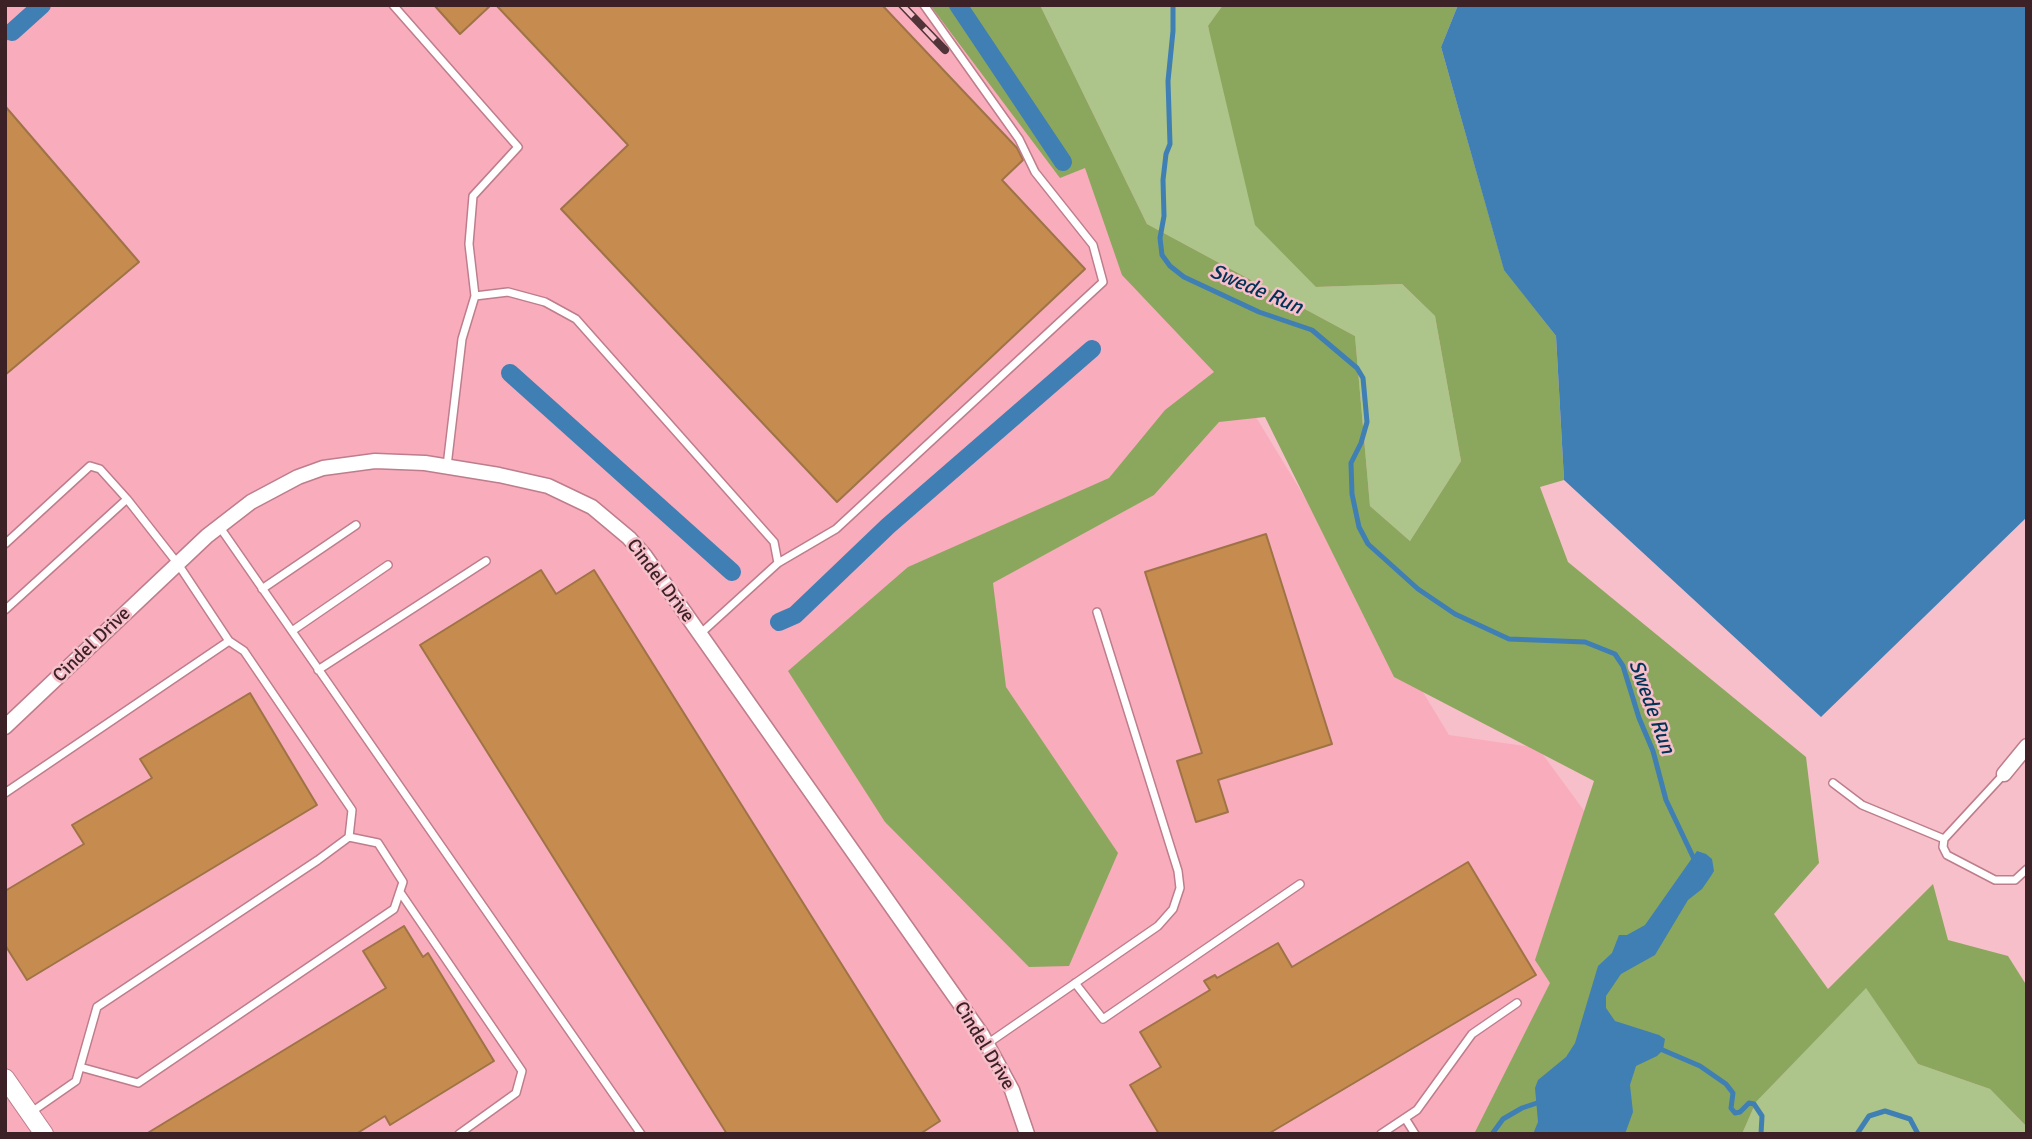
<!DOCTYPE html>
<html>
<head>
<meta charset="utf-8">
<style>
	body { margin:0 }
	#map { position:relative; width:2032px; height:1139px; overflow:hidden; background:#f7bfc9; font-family:Signika,sans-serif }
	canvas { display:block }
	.frame { position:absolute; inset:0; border:7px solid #3c2227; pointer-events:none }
</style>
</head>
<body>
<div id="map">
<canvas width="2032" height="1139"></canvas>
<div class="frame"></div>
</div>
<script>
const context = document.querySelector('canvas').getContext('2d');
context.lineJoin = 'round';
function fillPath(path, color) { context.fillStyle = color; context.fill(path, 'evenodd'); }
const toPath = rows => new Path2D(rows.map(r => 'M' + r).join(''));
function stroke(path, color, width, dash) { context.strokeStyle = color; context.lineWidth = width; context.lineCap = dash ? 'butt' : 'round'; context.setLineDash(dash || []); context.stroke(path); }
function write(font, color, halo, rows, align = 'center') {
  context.font = font + ' Signika,sans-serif'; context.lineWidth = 5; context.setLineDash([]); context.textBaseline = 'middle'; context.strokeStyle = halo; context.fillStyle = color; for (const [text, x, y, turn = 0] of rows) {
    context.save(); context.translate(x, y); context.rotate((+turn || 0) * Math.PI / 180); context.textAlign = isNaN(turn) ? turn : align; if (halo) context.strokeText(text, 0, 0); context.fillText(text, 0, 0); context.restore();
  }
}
const built = toPath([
	[5,5,1003,5,1022,46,1259,422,1449,735,1538,748,1599,831,1583,998,1482,1134,5,1134]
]);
const green = toPath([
	[1040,5,1223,5,1208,27,1316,287,1402,284,1435,316,1461,461,1410,541,1370,506,1355,336,1147,224],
	[1866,987,1918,1064,1990,1089,2027,1127,2027,1134,1742,1134,1756,1102]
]);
const forest = toPath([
	[930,5,1040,5,1147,224,1355,336,1370,506,1410,541,1461,461,1435,316,1402,284,1316,287,1255,225,1208,26,1223,5,1458,5,1441,47,1504,269,1556,336,1564,480,1540,487,1568,562,1806,757,1819,863,1774,914,1828,989,1933,884,1948,940,2008,956,2027,986,2027,1127,1990,1089,1918,1064,1866,988,1756,1102,1742,1134,1474,1134,1550,983,1535,960,1594,781,1394,677,1265,417,1219,422,1154,495,993,583,1006,687,1118,853,1069,966,1029,967,885,822,788,671,908,567,1109,478,1165,410,1214,372,1122,275,1085,168,1060,178]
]);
const water = toPath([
	[1458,5,2027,5,2027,517,1821,717,1564,480,1556,336,1504,270,1441,47],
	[1697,851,1706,854,1712,859,1714,871,1711,876,1702,889,1688,900,1655,955,1621,974,1606,996,1606,1008,1615,1021,1659,1035,1665,1039,1663,1050,1657,1056,1636,1066,1630,1085,1633,1112,1625,1134,1533,1134,1538,1122,1535,1088,1538,1080,1566,1057,1575,1043,1598,966,1612,953,1619,935,1627,935,1645,925]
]);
const stream = toPath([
	[1173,5,1173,31,1168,81,1170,144,1166,154,1163,180,1164,216,1160,238,1162,255,1170,266,1184,277,1259,312,1312,330,1357,368,1363,378,1367,422,1361,443,1351,463,1352,494,1359,527,1368,544,1418,589,1455,614,1509,639,1585,642,1615,654,1623,666,1639,718,1653,751,1666,800,1695,861],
	[5,39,12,32],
	[1658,1048,1700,1066,1726,1084,1733,1093,1731,1108,1735,1113,1740,1112,1749,1103,1754,1104,1762,1116,1761,1134],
	[1492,1134,1503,1119,1522,1108,1540,1102],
	[1857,1134,1869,1116,1885,1111,1910,1119,1918,1134]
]);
const canal = toPath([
	[958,5,1063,162],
	[12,32,42,5],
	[510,373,732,572],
	[779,622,795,615,888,526,1092,349]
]);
const building = toPath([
	[434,5,491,5,460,34,434,5],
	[496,5,882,5,1017,148,1023,160,1002,180,1085,269,837,502,561,209,628,145,496,5],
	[5,106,139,262,5,375,5,106],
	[1266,534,1332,744,1218,780,1228,812,1196,822,1177,761,1202,753,1145,572,1266,534],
	[541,570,556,594,594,570,940,1121,920,1134,727,1134,420,645,541,570],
	[250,693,317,805,27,980,5,945,5,891,84,844,72,825,152,778,140,759,250,693],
	[1468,862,1536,975,1268,1134,1159,1134,1130,1085,1161,1067,1140,1032,1210,990,1204,981,1215,975,1217,978,1278,943,1292,967,1468,862],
	[404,926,423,957,428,953,494,1061,390,1125,385,1116,356,1134,146,1134,386,988,363,951,404,926]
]);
const service = toPath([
	[393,5,518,147,473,196,469,244,475,296,462,339,447,466],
	[475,296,508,292,545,302,576,319,774,542,778,563],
	[219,526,641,1134],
	[5,544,90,466,100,469,127,499],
	[262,589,356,525],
	[5,610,127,499,178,564,229,641],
	[292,631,388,565],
	[700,634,778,563,836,529,1103,282,1093,245,1035,172,1019,139,924,5],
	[318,670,486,561],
	[2004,774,1944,839,1943,847,1947,855,1995,880,2015,880,2027,869],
	[1833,783,1862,805,1944,839],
	[5,793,229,641,244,651,352,810,349,837],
	[400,892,522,1071,516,1093,459,1134],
	[1075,983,1103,1019,1300,884],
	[987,1044,1158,926,1173,909,1180,888,1178,871,1097,612],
	[30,1113,76,1081,97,1007,318,860,349,837,378,843,403,882,394,909,138,1083,80,1067],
	[1405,1118,1415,1134],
	[1381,1134,1417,1110,1472,1034,1517,1003]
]);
const minor = toPath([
	[5,727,207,536,251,502,298,477,323,468,375,461,425,463,499,475,548,486,592,507,629,538,645,556,982,1035,1012,1090,1027,1134],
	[2004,774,2027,746]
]);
const tertiary = toPath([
	[5,1078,44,1134]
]);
const rail = toPath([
	[902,5,945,50]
]);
const streetNames = [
	["Cindel Drive",660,581,53],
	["Cindel Drive",92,645,-44],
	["Cindel Drive",984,1046,59]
];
const waterNames = [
	["Swede Run",1256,290,23],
	["Swede Run",1651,707,70]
];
fillPath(built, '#f9acbc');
fillPath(green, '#adc58a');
fillPath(forest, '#8ba75d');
fillPath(water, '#3f7fb4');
stroke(stream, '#3f7fb4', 5);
stroke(canal, '#3f7fb4', 18);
fillPath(building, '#c68c4f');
stroke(building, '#9f7346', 2);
stroke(service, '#be7d8b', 10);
stroke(minor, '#be7d8b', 17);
stroke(tertiary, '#be7d8b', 20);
stroke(service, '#fff', 7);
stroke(minor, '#fff', 14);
stroke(tertiary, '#fff', 18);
stroke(rail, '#513439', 8);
stroke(rail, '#f7bfc9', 5, [16]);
write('19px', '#3c2227', '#f7bfc9', streetNames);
write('italic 21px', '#003356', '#f7bfc9', waterNames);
</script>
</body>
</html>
